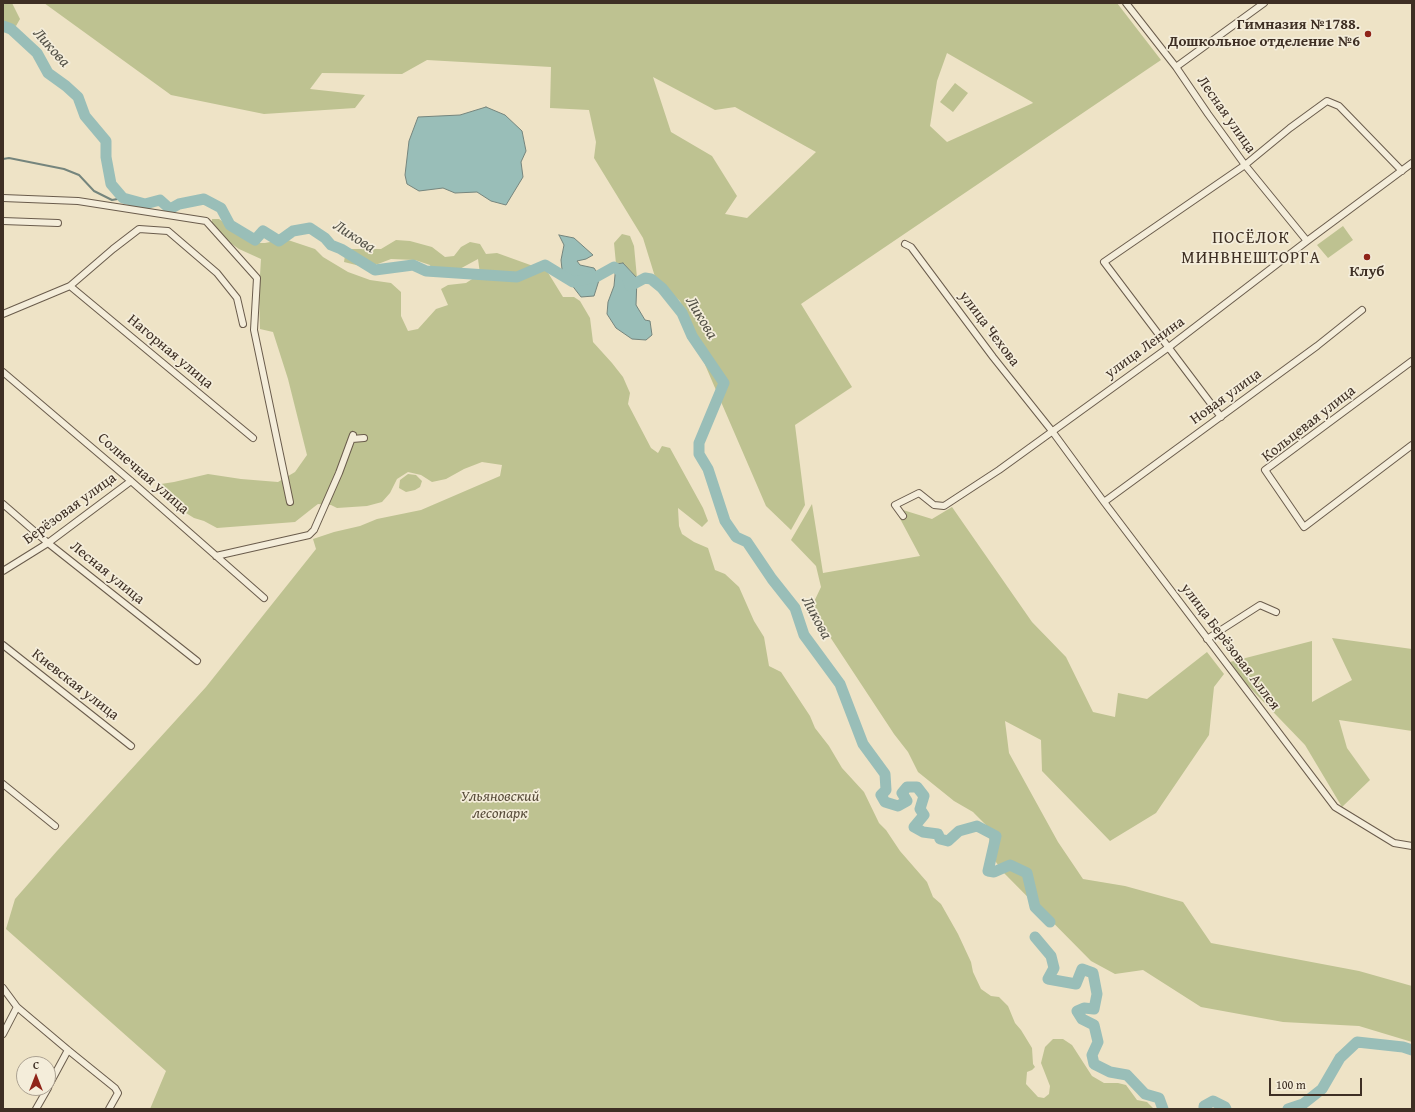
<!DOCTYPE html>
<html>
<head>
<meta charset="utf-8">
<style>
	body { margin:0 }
	#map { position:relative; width:1415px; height:1112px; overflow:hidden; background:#eee3c6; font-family:"Gentium Book Plus",serif }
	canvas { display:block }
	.frame { position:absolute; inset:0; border:4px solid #3e2f24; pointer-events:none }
	.north { position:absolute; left:16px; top:1056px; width:40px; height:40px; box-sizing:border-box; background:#f4edda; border:1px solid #aba191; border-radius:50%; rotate:0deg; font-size:11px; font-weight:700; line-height:16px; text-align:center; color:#3e2f24 }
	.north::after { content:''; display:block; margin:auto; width:14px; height:18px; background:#8f2418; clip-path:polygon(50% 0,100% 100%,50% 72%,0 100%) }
	.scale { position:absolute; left:1269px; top:1078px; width:93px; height:18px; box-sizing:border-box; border:2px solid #3e2f24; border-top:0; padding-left:5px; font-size:12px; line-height:14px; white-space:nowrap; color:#3e2f24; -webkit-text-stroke:3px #f4edda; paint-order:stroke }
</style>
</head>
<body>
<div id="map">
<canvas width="1415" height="1112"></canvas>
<div class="frame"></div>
<div class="north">С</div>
<div class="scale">100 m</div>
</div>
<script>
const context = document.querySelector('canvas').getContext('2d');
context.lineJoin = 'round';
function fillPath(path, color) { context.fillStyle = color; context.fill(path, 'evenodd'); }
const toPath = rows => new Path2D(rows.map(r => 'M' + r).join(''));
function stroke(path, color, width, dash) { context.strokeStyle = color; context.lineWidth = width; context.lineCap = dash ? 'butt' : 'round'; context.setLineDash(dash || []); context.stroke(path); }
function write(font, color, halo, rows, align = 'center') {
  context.font = font + ' "Gentium Book Plus",serif'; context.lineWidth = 3.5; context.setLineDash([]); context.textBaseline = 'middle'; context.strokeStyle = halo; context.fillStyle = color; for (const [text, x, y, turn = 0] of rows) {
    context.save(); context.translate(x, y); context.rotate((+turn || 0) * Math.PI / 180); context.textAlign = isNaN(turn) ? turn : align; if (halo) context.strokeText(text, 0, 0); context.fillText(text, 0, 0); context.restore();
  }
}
const green = toPath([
	[3,3,12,3,20,19,16,26,8,24,3,20],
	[44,3,1117,3,1161,60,801,304,852,387,795,425,805,505,791,530,766,506,706,367,680,301,656,280,643,238,594,158,596,142,589,110,550,108,551,67,427,60,402,74,322,73,310,89,365,95,355,108,264,114,171,95],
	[947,53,1032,102,1033,103,947,142,930,126,937,81],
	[653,77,715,110,735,107,816,152,747,218,725,214,737,196,712,156,671,132],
	[955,83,968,93,953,112,940,102],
	[212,219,219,219,234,229,245,239,255,243,265,243,285,239,315,249,323,257,348,272,370,280,391,283,401,292,401,316,408,331,418,329,436,309,448,305,441,289,448,285,466,283,480,274,478,259,456,271,433,277,430,265,415,260,391,259,378,264,360,266,344,262,346,249,381,249,396,240,410,241,432,247,445,257,454,256,461,247,470,242,480,244,486,254,497,253,547,271,563,297,574,297,580,301,590,318,593,342,612,363,623,377,630,393,628,404,651,448,658,453,662,446,670,448,703,508,708,521,702,527,678,508,679,526,682,534,694,542,708,548,715,570,725,574,739,587,754,621,764,637,769,666,781,672,810,716,815,728,829,746,842,768,864,792,879,823,886,830,900,851,927,882,933,897,941,904,958,934,971,962,973,972,981,989,991,996,999,997,1008,1006,1015,1023,1021,1030,1032,1048,1033,1064,1035,1067,1032,1070,1027,1072,1026,1084,1038,1097,1044,1098,1049,1094,1050,1086,1041,1063,1045,1047,1053,1039,1063,1039,1072,1045,1092,1076,1104,1083,1118,1083,1126,1085,1137,1100,1147,1102,1154,1109,150,1109,166,1071,6,929,15,899,57,851,206,687,316,549,313,539,334,532,360,526,377,519,421,510,500,476,502,465,482,462,464,469,446,479,432,482,421,475,408,472,397,479,390,493,382,502,367,506,337,508,331,505,318,504,314,507,295,522,217,528,204,521,194,518,178,508,161,484,174,482,208,474,241,479,278,482,295,472,307,455,288,379,273,332,260,329,259,292,261,259,239,249,229,242,212,224],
	[1343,226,1353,240,1328,258,1317,245],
	[622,234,630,236,634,246,637,278,623,263,616,264,614,243],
	[408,474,416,475,422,481,420,487,415,490,406,492,399,488,400,480],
	[812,504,823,573,920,556,897,513,903,510,932,519,952,507,1032,622,1066,657,1093,712,1115,717,1118,693,1147,699,1207,652,1224,674,1214,687,1209,735,1156,813,1110,841,1042,771,1041,740,1005,721,1009,753,1058,842,1083,879,1125,886,1183,902,1211,943,1359,971,1412,986,1412,1042,1359,1026,1283,1022,1201,1007,1143,970,1115,974,1091,961,1003,872,991,855,988,827,973,812,954,801,918,772,908,752,894,734,811,608,821,587,816,566,791,540],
	[1332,638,1412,649,1412,731,1339,720,1347,748,1370,780,1342,807,1305,745,1226,663,1312,641,1312,702,1352,680]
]);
const water = toPath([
	[486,107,505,115,522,131,526,151,521,162,523,177,506,205,491,201,477,192,455,193,443,188,419,191,407,184,405,175,409,141,418,117,460,115,486,107],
	[559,235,574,238,593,255,586,259,577,261,580,265,594,268,600,277,594,296,581,297,571,284,563,279,561,260,564,245,559,235],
	[623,263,637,278,636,305,645,320,650,321,652,335,646,340,632,339,616,328,607,314,608,302,614,286,616,264,623,263]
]);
const stream = toPath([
	[3,159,9,158,64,169,79,175,94,191,112,200,123,198]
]);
const river = toPath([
	[3,26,11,29,37,53,48,73,66,86,78,97,85,116,106,141,106,157,111,184,123,198,145,204,160,200,170,209,179,204,204,199,221,208,230,225,255,240,263,231,279,241,293,231,310,228,325,238,331,245,341,249,375,270,413,265,426,271,517,277,545,265,573,282,596,277,614,267,626,275,630,286,645,278,651,279,662,288,682,313,692,336,724,383,699,443,699,454,708,469,725,521,736,537,747,542,772,579,795,608,804,635,840,684,863,744,885,774,886,790,881,795,885,802,898,806,907,801,902,793,907,787,917,787,924,796,920,809,924,815,914,827,923,832,938,834,940,839,948,841,959,831,977,826,996,836,988,871,994,872,1010,865,1027,873,1035,907,1050,922],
	[1035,937,1051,956,1054,968,1048,979,1076,984,1082,969,1093,973,1097,994,1094,1009,1084,1008,1077,1011,1082,1019,1094,1025,1098,1042,1092,1055,1094,1064,1110,1072,1127,1075,1145,1094,1159,1098,1163,1109],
	[1204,1109,1204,1106,1213,1101,1225,1107,1226,1109],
	[1288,1109,1303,1104,1322,1089,1340,1058,1357,1042,1403,1047,1412,1050]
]);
const minor = toPath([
	[1126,3,1176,67,1208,114,1245,165,1307,241],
	[1176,67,1264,3],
	[3,198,78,201,206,221,257,278,254,330,290,502],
	[3,221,58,223],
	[905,244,911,247,993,357,1052,431,1104,502,1335,807,1394,843,1412,846],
	[70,286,253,438],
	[3,314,70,286,113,249,139,229,168,231,217,273,237,298,243,324],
	[1412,361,1265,470,1304,527,1412,445],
	[3,372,131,481,264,598],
	[1221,417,1104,262,1245,165,1290,128,1327,101,1339,106,1402,171],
	[352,439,364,438],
	[1104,502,1317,346,1362,310],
	[3,504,48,543,197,661],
	[903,516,895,505,919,493,934,505,944,506,999,470,1169,347,1307,241,1412,163],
	[216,556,309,535,314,530,339,473,353,435],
	[3,571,48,543,131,481],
	[1207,639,1260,605,1276,612],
	[3,645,131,746],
	[3,784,55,826],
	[3,988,17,1007,68,1050,115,1088,118,1093,109,1109],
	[3,1034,17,1007],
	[48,1087,68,1050],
	[36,1109,48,1088]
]);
const markers = [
	[1368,34,4,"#8f2418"],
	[1367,257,4,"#8f2418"]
];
const poiNames = [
	["Гимназия №1788.",1360,25],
	["Дошкольное отделение №6",1360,42],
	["Клуб",1367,272,"center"]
];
const streetNames = [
	["Лесная улица",1226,115,55],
	["улица Чехова",989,329,53],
	["улица Ленина",1145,348,-36],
	["Нагорная улица",170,352,40],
	["Новая улица",1226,397,-36],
	["Кольцевая улица",1309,424,-38],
	["Солнечная улица",143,474,41],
	["Берёзовая улица",70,509,-36],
	["Лесная улица",107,573,39],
	["улица Берёзовая Аллея",1230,647,53],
	["Киевская улица",75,685,38]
];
const parkNames = [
	["Ульяновский",500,797],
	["лесопарк",500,814]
];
const waterNames = [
	["Ликова",51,48,48],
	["Ликова",354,237,33],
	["Ликова",701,318,59],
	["Ликова",816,618,62]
];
const quarterNames = [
	["ПОСЁЛОК",1251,239],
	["МИНВНЕШТОРГА",1251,259]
];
fillPath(green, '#bec291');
fillPath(water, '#99beb8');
stroke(water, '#75857d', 1);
stroke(stream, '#75857d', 2);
stroke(river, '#99beb8', 11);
stroke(minor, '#6a5c4c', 8);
stroke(minor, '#f4edda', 6);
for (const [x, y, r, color] of markers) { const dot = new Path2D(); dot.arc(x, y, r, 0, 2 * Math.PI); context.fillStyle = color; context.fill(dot); stroke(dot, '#f4edda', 1.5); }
write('bold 15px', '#3e2f24', '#f4edda', poiNames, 'right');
write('15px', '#3e2f24', '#f4edda', streetNames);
write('italic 15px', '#584c3a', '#f4edda', parkNames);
write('italic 16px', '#555349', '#f4edda', waterNames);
context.letterSpacing = '1px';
write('17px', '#3e2f24', '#f4edda', quarterNames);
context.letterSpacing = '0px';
</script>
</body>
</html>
